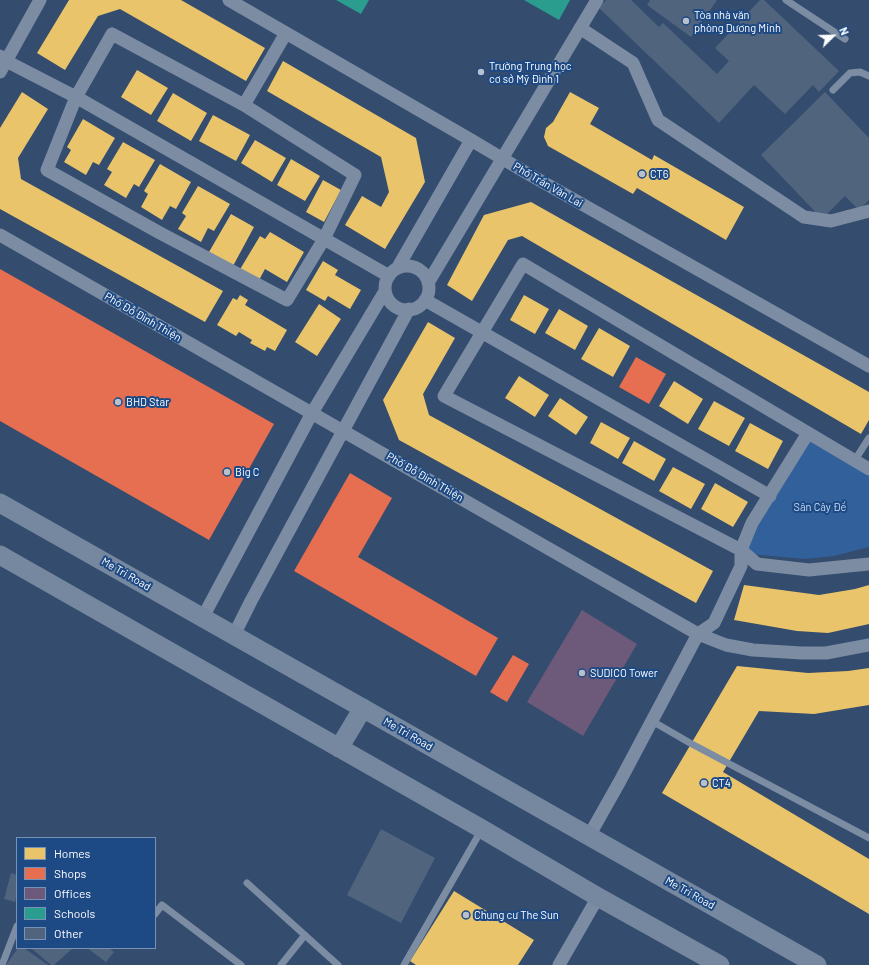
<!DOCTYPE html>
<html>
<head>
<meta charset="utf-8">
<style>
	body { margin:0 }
	#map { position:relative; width:869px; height:965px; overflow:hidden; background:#344c6d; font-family:Barlow,sans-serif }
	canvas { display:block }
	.legend { position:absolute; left:16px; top:837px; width:140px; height:112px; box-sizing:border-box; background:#1d4984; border:1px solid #7792b5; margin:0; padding:5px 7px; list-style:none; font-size:12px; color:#fff }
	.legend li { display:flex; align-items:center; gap:8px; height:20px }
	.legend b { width:20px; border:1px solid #7792b5 }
	.north { position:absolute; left:813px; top:16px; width:40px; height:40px; -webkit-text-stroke:3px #1d4984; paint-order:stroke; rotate:67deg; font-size:11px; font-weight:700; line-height:16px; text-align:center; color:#fff }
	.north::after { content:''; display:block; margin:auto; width:14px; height:18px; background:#fff; clip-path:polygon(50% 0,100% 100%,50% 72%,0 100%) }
</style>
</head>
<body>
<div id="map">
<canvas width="869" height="965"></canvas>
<ul class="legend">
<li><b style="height:11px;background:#e9c46a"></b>Homes</li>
<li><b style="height:11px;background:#e76f51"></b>Shops</li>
<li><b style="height:11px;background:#6d597a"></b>Offices</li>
<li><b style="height:11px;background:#2a9d8f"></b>Schools</li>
<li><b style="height:11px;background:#50647e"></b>Other</li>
</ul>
<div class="north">N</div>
</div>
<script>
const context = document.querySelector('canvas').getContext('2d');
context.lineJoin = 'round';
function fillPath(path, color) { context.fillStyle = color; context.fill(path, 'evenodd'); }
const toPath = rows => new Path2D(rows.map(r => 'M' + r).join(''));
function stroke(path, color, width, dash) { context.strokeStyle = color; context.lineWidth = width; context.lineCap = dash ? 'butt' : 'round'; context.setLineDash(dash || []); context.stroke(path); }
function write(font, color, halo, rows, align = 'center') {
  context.font = font + ' Barlow,sans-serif'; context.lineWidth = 4; context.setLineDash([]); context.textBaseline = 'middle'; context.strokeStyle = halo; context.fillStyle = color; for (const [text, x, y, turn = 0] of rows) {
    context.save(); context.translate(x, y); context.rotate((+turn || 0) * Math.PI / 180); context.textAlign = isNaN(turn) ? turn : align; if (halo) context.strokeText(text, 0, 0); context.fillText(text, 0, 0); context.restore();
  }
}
const green = toPath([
	[808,433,869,469,869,547,834,556,805,559,759,555,741,550]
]);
const homes = toPath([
	[69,0,181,0,265,48,246,81,120,9,98,16,65,70,37,53],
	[283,61,416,138,425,182,385,249,345,225,362,196,381,207,389,192,381,157,267,91],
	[137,70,168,88,151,115,121,97],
	[22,92,48,109,18,158,21,179,223,291,205,322,0,209,0,128],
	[570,92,599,108,590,124,652,160,654,155,744,207,726,240,637,188,633,194,548,146,544,137,546,128,553,122],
	[173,93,207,113,191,141,157,121],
	[213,115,250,135,236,161,199,141],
	[83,119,115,138,99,165,93,162,86,175,64,162,71,150,67,147],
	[255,140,286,158,272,182,241,163],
	[123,142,155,160,139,187,134,184,126,198,104,185,112,172,107,169],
	[291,159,320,176,305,201,277,185],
	[160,164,191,182,176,209,170,206,162,220,141,207,148,194,144,191],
	[323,180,341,190,324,222,306,212],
	[198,186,230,204,214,231,208,228,201,242,178,229,186,216,182,213],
	[531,202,869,392,869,420,861,434,522,236,508,240,472,301,447,285,484,215],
	[231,214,254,227,233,266,209,252],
	[270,232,304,252,287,282,265,269,258,282,239,271,260,236,265,239],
	[323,261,338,270,335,275,361,290,350,309,328,296,325,301,306,290],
	[240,295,248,300,245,305,287,330,275,351,267,347,265,351,250,343,252,340,239,332,236,336,217,325,233,298,237,300],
	[524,295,549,309,535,334,510,320],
	[319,304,341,319,317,356,295,342],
	[559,309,588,326,575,350,545,333],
	[428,322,455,338,423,394,429,415,713,571,696,603,399,440,383,400],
	[599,328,630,346,613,377,581,359],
	[519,376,549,395,535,417,505,398],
	[674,381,703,399,688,424,659,406],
	[560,398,588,417,576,435,548,416],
	[714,401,745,418,729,446,698,429],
	[601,422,630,438,618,459,590,443],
	[750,423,783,441,768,469,735,451],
	[634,441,666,459,654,481,622,463],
	[673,467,705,484,691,509,659,491],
	[715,483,748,502,733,527,701,509],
	[744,585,819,595,855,589,869,585,869,624,828,633,797,631,734,620],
	[737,666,808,673,848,671,869,668,869,705,814,714,759,711,723,772,869,859,869,914,662,793],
	[454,891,534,940,518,965,416,965,410,961]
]);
const shops = toPath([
	[0,269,274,424,209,540,0,421],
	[636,357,666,374,649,404,619,387],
	[350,473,392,498,358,557,498,638,476,676,294,571],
	[513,655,529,664,507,702,490,692]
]);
const offices = toPath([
	[582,610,637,644,583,736,527,702]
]);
const schools = toPath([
	[336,0,369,0,361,14],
	[524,0,570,0,559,20]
]);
const building = toPath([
	[606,0,631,0,659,27,663,23,717,74,729,61,715,48,760,0,764,0,839,71,819,92,813,85,785,114,754,85,719,123,599,8],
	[650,0,717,0,691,37,647,5],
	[825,92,869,138,869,200,859,210,845,196,822,219,761,155],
	[381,829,435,858,401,923,347,895],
	[11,873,17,875,17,893,15,902,4,899],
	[18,948,24,948,48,965,6,965],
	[31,948,73,948,54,965,51,965],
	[87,948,109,948,114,952,106,962]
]);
const service = toPath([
	[786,0,845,39],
	[833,90,850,73,860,72,869,76],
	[855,460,869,438],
	[652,721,690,743,869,838],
	[247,883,338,965],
	[155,914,162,905,241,965],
	[2,965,17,926],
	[281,965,305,935],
	[404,965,482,829]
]);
const minor = toPath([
	[229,0,471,140,525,172,869,366],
	[580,28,633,63,658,120,804,217,831,221,869,211],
	[112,34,244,105,355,175,324,239,287,300,160,233,47,170,76,97,112,34],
	[0,56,6,61,76,97,389,276],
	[0,72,40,0],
	[244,105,286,33],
	[0,235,698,634,726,645,753,650,802,653,826,653,869,645],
	'385 288a22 22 0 1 1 44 0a22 22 0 1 1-44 0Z',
	[398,267,471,140],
	[428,283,597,0],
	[425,300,770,496],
	[869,469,523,264,444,396,741,550,757,564,809,570,869,564],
	[203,617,312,413,385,291],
	[234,635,251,601,409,309],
	[589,836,620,781,698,634,714,623,741,566,741,550,752,523,808,433],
	[559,965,598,897]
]);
const secondary = toPath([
	[0,503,817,965],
	[0,555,482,829,598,897,720,965],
	[339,748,363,708]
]);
const markers = [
	[686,21,4,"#b8c0cc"],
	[481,72,4,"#b8c0cc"],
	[642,174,4,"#b8c0cc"],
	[118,402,4,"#b8c0cc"],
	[227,472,4,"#b8c0cc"],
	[582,673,4,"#b8c0cc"],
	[704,783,4,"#b8c0cc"],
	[466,915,4,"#b8c0cc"]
];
const poiNames = [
	["Tòa nhà văn",694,15],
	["phòng Dương Minh",694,28],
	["Trường Trung học",489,66],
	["cơ sở Mỹ Đình 1",489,79],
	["CT6",650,174],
	["BHD Star",126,402],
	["Big C",235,472],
	["SUDICO Tower",590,673],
	["CT4",712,783],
	["Chung cư The Sun",474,915]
];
const streetNames = [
	["Phố Trần Văn Lai",548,185,30],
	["Phố Đỗ Đình Thiện",143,317,30],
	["Phố Đỗ Đình Thiện",425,477,30],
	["Me Tri Road",126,574,30],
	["Me Tri Road",408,734,30],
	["Me Tri Road",690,893,29]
];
const parkNames = [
	["Sân Cây Đề",820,507]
];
fillPath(green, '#31609a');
fillPath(homes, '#e9c46a');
fillPath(shops, '#e76f51');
fillPath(offices, '#6d597a');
fillPath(schools, '#2a9d8f');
fillPath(building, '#50647e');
stroke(service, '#7b8ca3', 7);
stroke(minor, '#7b8ca3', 13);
stroke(secondary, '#75889f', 19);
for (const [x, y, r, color] of markers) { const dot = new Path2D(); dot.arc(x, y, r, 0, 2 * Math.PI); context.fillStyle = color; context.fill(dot); stroke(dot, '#1d4984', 1.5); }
write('11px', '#fff', '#1d4984', poiNames, 'left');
write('11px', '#fff', '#1d4984', streetNames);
write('11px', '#c8ddf7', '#1d4984', parkNames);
</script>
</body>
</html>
